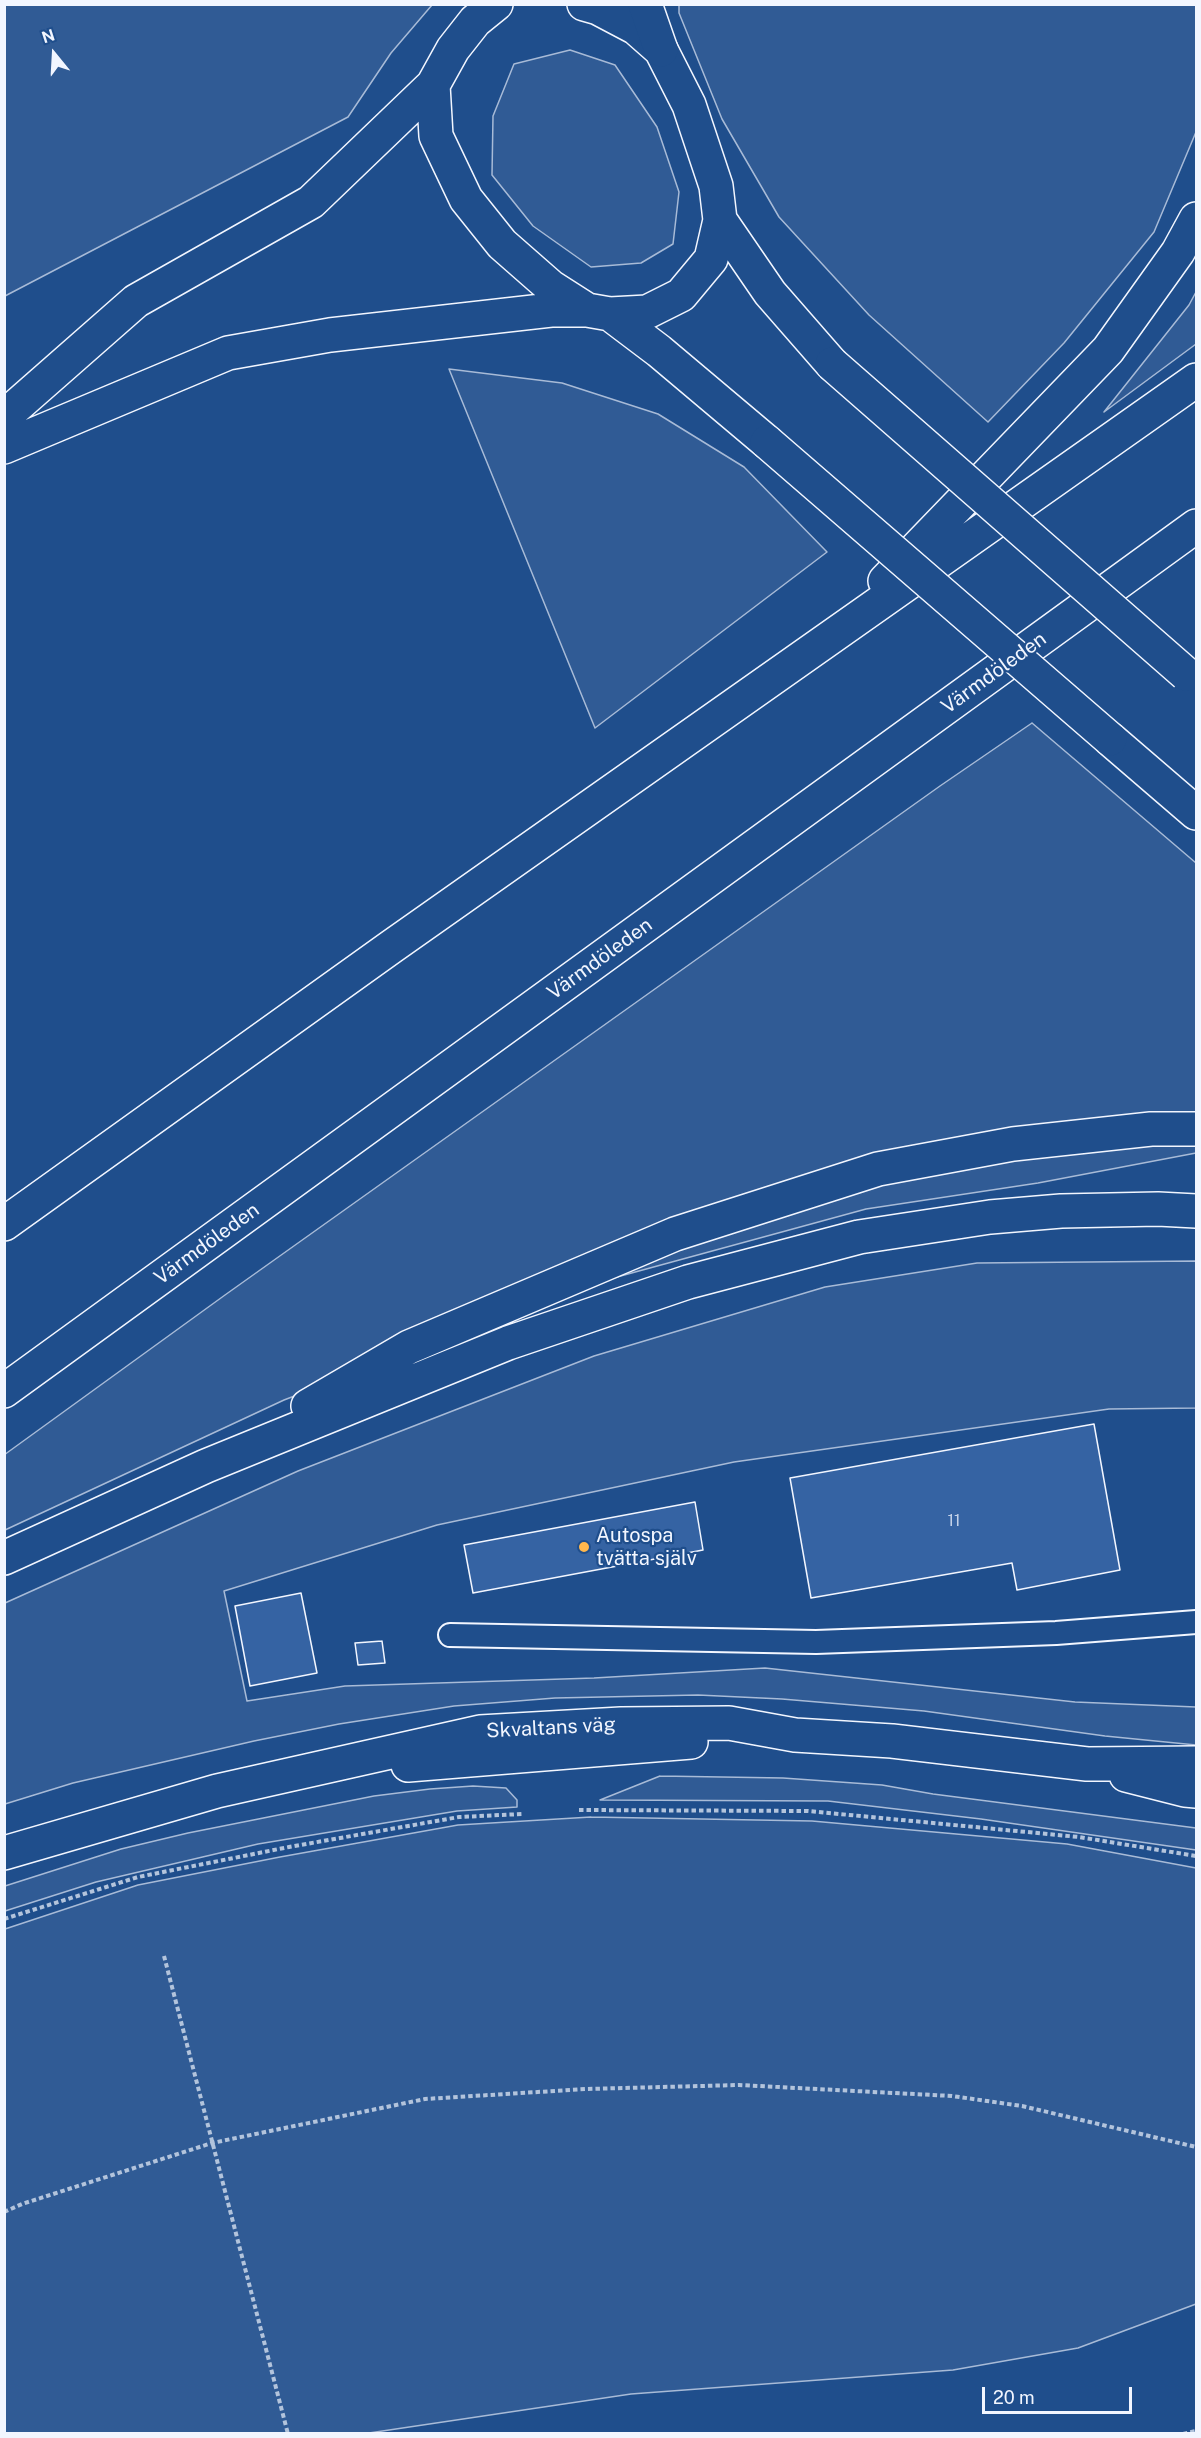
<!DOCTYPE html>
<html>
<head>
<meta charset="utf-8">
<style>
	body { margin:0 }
	#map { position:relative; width:1201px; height:2438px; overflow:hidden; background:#1f4e8c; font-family:"Public Sans",sans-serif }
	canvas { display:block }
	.frame { position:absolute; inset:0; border:6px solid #f2f6ff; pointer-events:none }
	.north { position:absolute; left:24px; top:24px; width:60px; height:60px; -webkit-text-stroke:4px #1f4e8c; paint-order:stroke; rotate:342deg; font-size:16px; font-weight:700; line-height:24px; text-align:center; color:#f2f6ff }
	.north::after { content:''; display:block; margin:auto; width:21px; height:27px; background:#f2f6ff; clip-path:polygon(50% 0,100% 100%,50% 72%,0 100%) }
	.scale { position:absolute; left:982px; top:2387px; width:150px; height:27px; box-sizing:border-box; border:3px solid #f2f6ff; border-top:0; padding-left:8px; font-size:18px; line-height:21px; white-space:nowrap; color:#f2f6ff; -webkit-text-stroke:4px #1f4e8c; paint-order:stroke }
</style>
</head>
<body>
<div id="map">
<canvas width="1201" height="2438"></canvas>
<div class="frame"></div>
<div class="north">N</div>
<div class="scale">20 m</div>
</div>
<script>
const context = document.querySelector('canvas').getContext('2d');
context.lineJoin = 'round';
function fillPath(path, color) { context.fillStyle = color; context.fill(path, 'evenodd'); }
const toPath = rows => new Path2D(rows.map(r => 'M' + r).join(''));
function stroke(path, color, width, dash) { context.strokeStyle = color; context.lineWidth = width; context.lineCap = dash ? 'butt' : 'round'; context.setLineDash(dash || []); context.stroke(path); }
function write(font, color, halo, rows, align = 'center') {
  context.font = font + ' "Public Sans",sans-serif'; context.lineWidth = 4.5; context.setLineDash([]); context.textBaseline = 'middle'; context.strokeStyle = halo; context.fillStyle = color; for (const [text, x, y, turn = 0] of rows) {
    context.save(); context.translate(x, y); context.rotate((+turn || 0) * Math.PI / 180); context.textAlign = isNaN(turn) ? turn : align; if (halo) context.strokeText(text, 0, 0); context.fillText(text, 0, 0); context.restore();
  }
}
const built = toPath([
	[5,4,432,4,432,5,391,53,348,117,5,296,5,4],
	[679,5,1196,5,1196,132,1154,232,1064,343,988,422,869,315,779,217,722,119,679,13,679,5],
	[570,50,615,65,657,127,679,192,673,244,641,263,591,267,533,226,492,175,493,116,514,64,570,50],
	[1196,292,1196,344,1104,412,1189,305,1196,292],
	[449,369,562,383,658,414,744,467,827,552,595,728,449,369],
	[1032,723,1196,863,1196,1153,1038,1183,866,1209,573,1289,284,1400,5,1530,4,1455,225,1295,940,786,1032,723],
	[1196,1261,1196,1408,1109,1409,734,1462,437,1525,224,1591,247,1701,345,1686,594,1678,765,1668,1075,1702,1196,1707,1196,1745,1105,1736,924,1711,782,1699,698,1695,555,1698,454,1706,339,1724,254,1741,73,1783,5,1804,5,1603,298,1471,594,1356,825,1287,977,1263,1196,1261],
	[660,1776,783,1778,882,1785,933,1794,1196,1828,1196,1850,981,1819,828,1801,600,1800,660,1776],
	[473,1786,506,1788,517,1800,517,1807,457,1811,258,1844,96,1882,5,1911,5,1886,121,1849,188,1833,374,1796,430,1789,473,1786],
	[591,1817,812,1821,1067,1844,1196,1868,1196,2304,1078,2348,953,2370,631,2394,369,2433,5,2433,5,1929,138,1885,280,1857,458,1825,591,1817]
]);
const building = toPath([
	[1094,1424,1120,1570,1017,1590,1012,1563,811,1598,790,1478,1094,1424],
	[695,1502,703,1550,473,1593,464,1545,695,1502],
	[301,1593,317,1673,250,1686,235,1606,301,1593],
	[382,1641,385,1663,358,1665,355,1643,382,1641]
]);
const path = toPath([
	[579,1810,808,1811,1079,1837,1196,1856],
	[4,1919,138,1877,289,1847,459,1817,522,1814],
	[164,1956,288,2434],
	[4,2212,22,2204,212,2143,425,2099,586,2089,739,2085,952,2096,1022,2106,1196,2147],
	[1183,2434,1196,2431]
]);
const lane = toPath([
	[450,1635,816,1642,1056,1633,1196,1622]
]);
const secondary = toPath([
	[433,85,436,136,466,199,502,244,551,287,587,310],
	[720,220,770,293,832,364],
	[610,314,659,351,767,442],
	[4,417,136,301,311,202,433,85,453,49,475,21,496,4],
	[4,447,228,353,330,335,551,310,587,310,610,314,647,312,681,295,711,259,720,220,716,186,689,105,661,50,636,28,598,8,584,4],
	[1110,739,1196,813],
	[408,1765,691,1742],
	[1126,1775,1185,1790,1196,1791],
	[4,1853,217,1791,480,1732,621,1724,729,1723,795,1735,892,1741,1087,1764,1196,1763]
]);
const highway = toPath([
	[645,4,661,50],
	[885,581,1108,350,1178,252,1196,219],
	[4,1224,391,947,1196,380],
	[4,1391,1196,526],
	[308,1406,409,1347,675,1234,878,1169,1013,1144,1151,1129,1196,1129],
	[4,1558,206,1466,508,1343,688,1282,859,1237,990,1217,1061,1211,1158,1209,1196,1211]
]);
const secondaryBridge = toPath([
	[832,364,1186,674],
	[767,442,1110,739]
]);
const markers = [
	[584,1547,6,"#ffb74d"]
];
const numberNames = [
	["11",954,1521]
];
const streetNames = [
	["Värmdöleden",994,673,-36],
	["Värmdöleden",600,959,-36],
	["Värmdöleden",207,1244,-36],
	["Skvaltans väg",551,1728,-3]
];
const poiNames = [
	["Autospa",596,1536],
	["tvätta själv",596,1559]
];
fillPath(built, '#305b95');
stroke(built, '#a8bbd7', 1.5);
fillPath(building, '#3563a3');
stroke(building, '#f2f6ff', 1.5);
stroke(lane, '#f2f6ff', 26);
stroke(secondary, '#f2f6ff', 36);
stroke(highway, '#f2f6ff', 36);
stroke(path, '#b3c4dc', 4, [4.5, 3]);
stroke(lane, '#1f4e8c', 22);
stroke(secondary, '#1f4e8c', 33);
stroke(highway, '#1f4e8c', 33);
stroke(secondaryBridge, '#f2f6ff', 36, []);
stroke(secondaryBridge, '#1f4e8c', 33);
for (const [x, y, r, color] of markers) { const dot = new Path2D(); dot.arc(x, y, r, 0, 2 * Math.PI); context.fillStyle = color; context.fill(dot); stroke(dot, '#1f4e8c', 2); }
write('16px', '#c3d1e8', null, numberNames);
write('20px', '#f2f6ff', '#1f4e8c', streetNames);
write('20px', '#f2f6ff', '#1f4e8c', poiNames, 'left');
</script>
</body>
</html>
